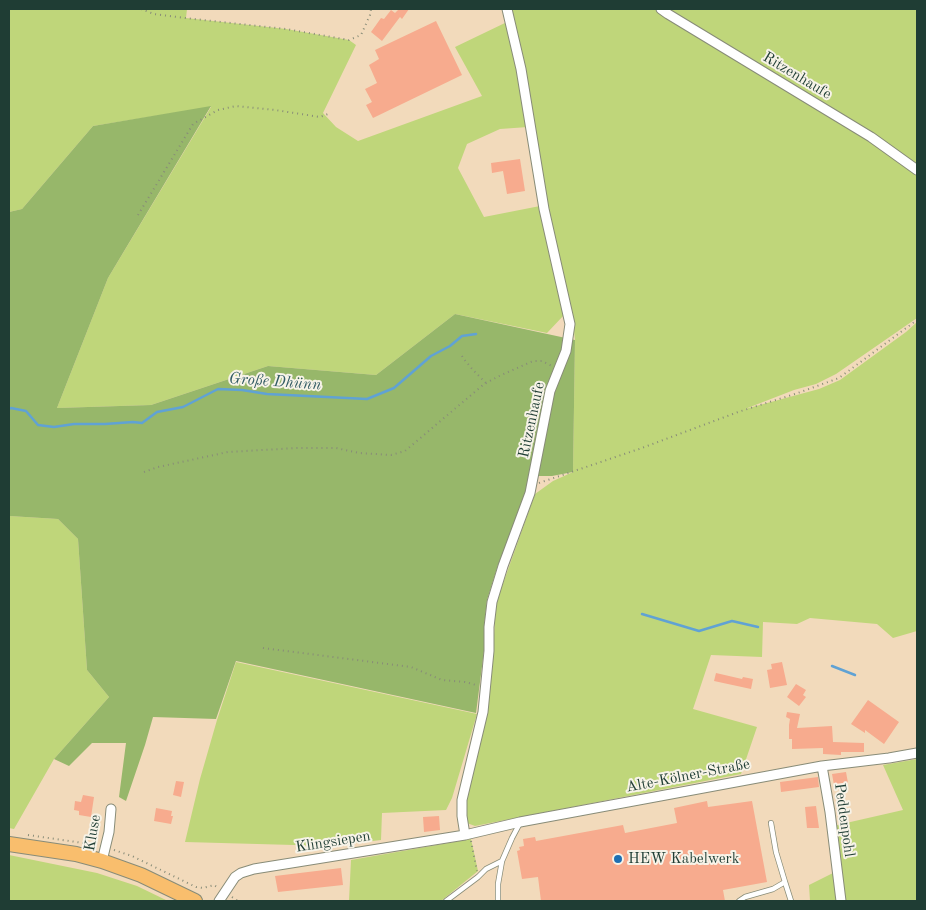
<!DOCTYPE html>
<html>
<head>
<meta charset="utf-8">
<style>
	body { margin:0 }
	#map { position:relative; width:926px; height:910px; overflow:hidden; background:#f2dabb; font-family:"Old Standard TT",serif }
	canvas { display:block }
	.frame { position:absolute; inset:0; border:10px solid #1f3d34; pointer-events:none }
</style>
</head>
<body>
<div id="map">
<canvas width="926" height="910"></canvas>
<div class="frame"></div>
</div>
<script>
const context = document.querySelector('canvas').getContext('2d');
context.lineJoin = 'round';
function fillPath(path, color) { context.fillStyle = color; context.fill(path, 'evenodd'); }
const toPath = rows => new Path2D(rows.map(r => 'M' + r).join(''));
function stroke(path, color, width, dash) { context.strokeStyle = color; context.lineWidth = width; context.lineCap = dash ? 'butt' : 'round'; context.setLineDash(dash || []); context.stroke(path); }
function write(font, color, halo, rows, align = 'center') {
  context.font = font + ' "Old Standard TT",serif'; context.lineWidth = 4; context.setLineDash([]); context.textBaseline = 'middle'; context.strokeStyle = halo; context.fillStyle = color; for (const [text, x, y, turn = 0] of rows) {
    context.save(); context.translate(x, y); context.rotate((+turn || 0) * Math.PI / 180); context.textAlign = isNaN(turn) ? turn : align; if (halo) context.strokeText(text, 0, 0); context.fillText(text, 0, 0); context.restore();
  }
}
const green = toPath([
	[9,9,187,9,186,18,286,29,349,40,356,45,323,113,336,127,358,141,482,96,455,47,507,22,519,69,528,127,500,129,467,144,458,168,484,217,540,206,564,315,547,333,455,314,376,375,268,366,151,405,57,408,108,278,211,107,93,126,22,209,9,212],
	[510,9,917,9,917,318,836,374,816,384,794,390,745,409,819,389,840,380,906,332,917,322,917,631,893,638,877,624,810,618,797,624,763,622,762,657,711,655,693,709,757,727,741,774,475,826,467,823,466,800,493,652,496,603,535,494,553,481,573,472,575,340,573,322,548,209],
	[9,516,58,519,78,539,87,670,109,697,54,759,14,829,9,828],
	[236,662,477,714,452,798,446,810,382,813,381,840,330,846,185,842,200,779,217,720],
	[917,759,917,901,843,901,833,826,903,810,883,765],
	[471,839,478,871,441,901,349,901,351,860],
	[9,855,97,873,137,886,168,901,9,901],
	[833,873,837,901,810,901,809,885]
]);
const forest = toPath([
	[211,106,108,278,57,408,151,405,268,366,376,375,455,314,575,340,573,472,552,476,531,476,529,493,498,565,487,600,484,627,484,651,476,713,236,661,216,719,153,717,145,745,126,801,119,797,126,743,92,743,69,766,54,759,109,697,87,670,78,539,58,519,9,516,9,212,22,209,93,126]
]);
const stream = toPath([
	[9,409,11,408,26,411,38,425,54,427,74,424,105,424,133,422,142,423,157,412,183,407,218,389,242,390,267,394,367,399,394,388,431,356,450,346,462,336,476,334],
	[642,614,699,631,732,621,758,627],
	[832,666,855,675]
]);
const building = toPath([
	[399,9,409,9,402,19,400,17,382,41,371,32,381,18,384,19,391,10,395,13],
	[436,21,462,75,373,118,366,105,372,102,365,89,377,83,369,65,379,59,375,50],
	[520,159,525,191,507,194,503,171,492,173,491,163],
	[782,662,787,685,770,688,767,670,772,669,771,664],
	[716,673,742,679,743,677,753,679,751,689,714,681],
	[796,684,806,690,803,695,806,697,799,706,787,697],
	[868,700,899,722,884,744,865,730,865,733,851,724],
	[787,712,800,714,797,728,832,726,833,742,864,743,864,752,841,752,841,755,823,754,823,748,792,749,792,739,789,739,789,725,790,719,786,717],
	[846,772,848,783,834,785,832,774],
	[818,777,819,787,781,792,780,782],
	[176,781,184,782,181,797,173,795],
	[83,795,94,797,91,817,79,815,79,811,74,810,75,801,81,802],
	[707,801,708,807,752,801,767,882,723,890,725,901,541,901,538,877,522,879,517,851,520,850,519,847,524,846,523,839,535,837,536,841,623,825,625,833,677,823,674,808],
	[816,806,819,828,807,828,805,807],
	[156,808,172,811,171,816,173,816,171,824,154,821],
	[439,816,440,830,424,832,423,817],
	[341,868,343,885,278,892,275,876]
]);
const path = toPath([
	[141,9,154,14,185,18,286,29,349,40,361,35,370,15,371,9],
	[138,215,193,124,218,110,236,106,275,110,320,117,328,114],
	[462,356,463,358,473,370,486,383],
	[144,472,158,467,228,452,297,448,336,448,359,453,391,455,405,451,483,385,497,377,533,361,542,361,552,366],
	[539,483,639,449,738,412,795,394,839,378,917,320],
	[263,648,411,667,442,680,465,682,476,685],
	[28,835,97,845],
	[471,841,477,871],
	[114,850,132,856,196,887,203,888,214,885,217,887],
	[232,897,238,901]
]);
const service = toPath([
	[785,882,791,901],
	[446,901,478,877,486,869,502,861],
	[498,901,498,884,502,861,512,838,520,823],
	[739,901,745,897,773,889,785,882,776,852,771,823]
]);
const minor = toPath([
	[661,9,668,14,871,137,917,170],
	[822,766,830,812,841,901],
	[465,835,462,816,462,800,483,712,489,651,489,627,492,602,503,566,530,493,550,391,566,351,570,324,544,209,521,69,507,9],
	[102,861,109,832,111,809],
	[219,901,235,877,241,873,254,869,465,835,520,822,822,766,889,758,917,753]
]);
const primary = toPath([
	[9,844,76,854,102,861,141,875,195,901]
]);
const markers = [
	[618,859,5,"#1f6fb2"]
];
const streetNames = [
	["Ritzenhaufe",797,76,31],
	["Ritzenhaufe",532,420,-78],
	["Alte-Kölner-Straße",688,776,-11],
	["Peddenpohl",844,820,82],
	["Kluse",93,833,-80],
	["Klingsiepen",333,842,-9]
];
const poiNames = [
	["HEW Kabelwerk",628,859]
];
const waterNames = [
	["Große Dhünn",275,382,4]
];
fillPath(green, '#bfd67a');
fillPath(forest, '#97b76a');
stroke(stream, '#60a2d4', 2.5);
fillPath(building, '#f7ab8e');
stroke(service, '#888c78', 6);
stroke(minor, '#888c78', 11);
stroke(primary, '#888c78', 16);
stroke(path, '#888c78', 2, [1, 4]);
stroke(service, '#fff', 4.5);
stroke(minor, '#fff', 9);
stroke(primary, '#f9be6d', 14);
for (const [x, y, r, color] of markers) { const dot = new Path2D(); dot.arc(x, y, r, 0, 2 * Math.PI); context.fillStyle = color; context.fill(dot); stroke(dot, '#f7f3e8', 2); }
write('15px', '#1f3d34', '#f7f3e8', streetNames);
write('15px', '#1f3d34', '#f7f3e8', poiNames, 'left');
write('italic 16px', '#325b64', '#f7f3e8', waterNames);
</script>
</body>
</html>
